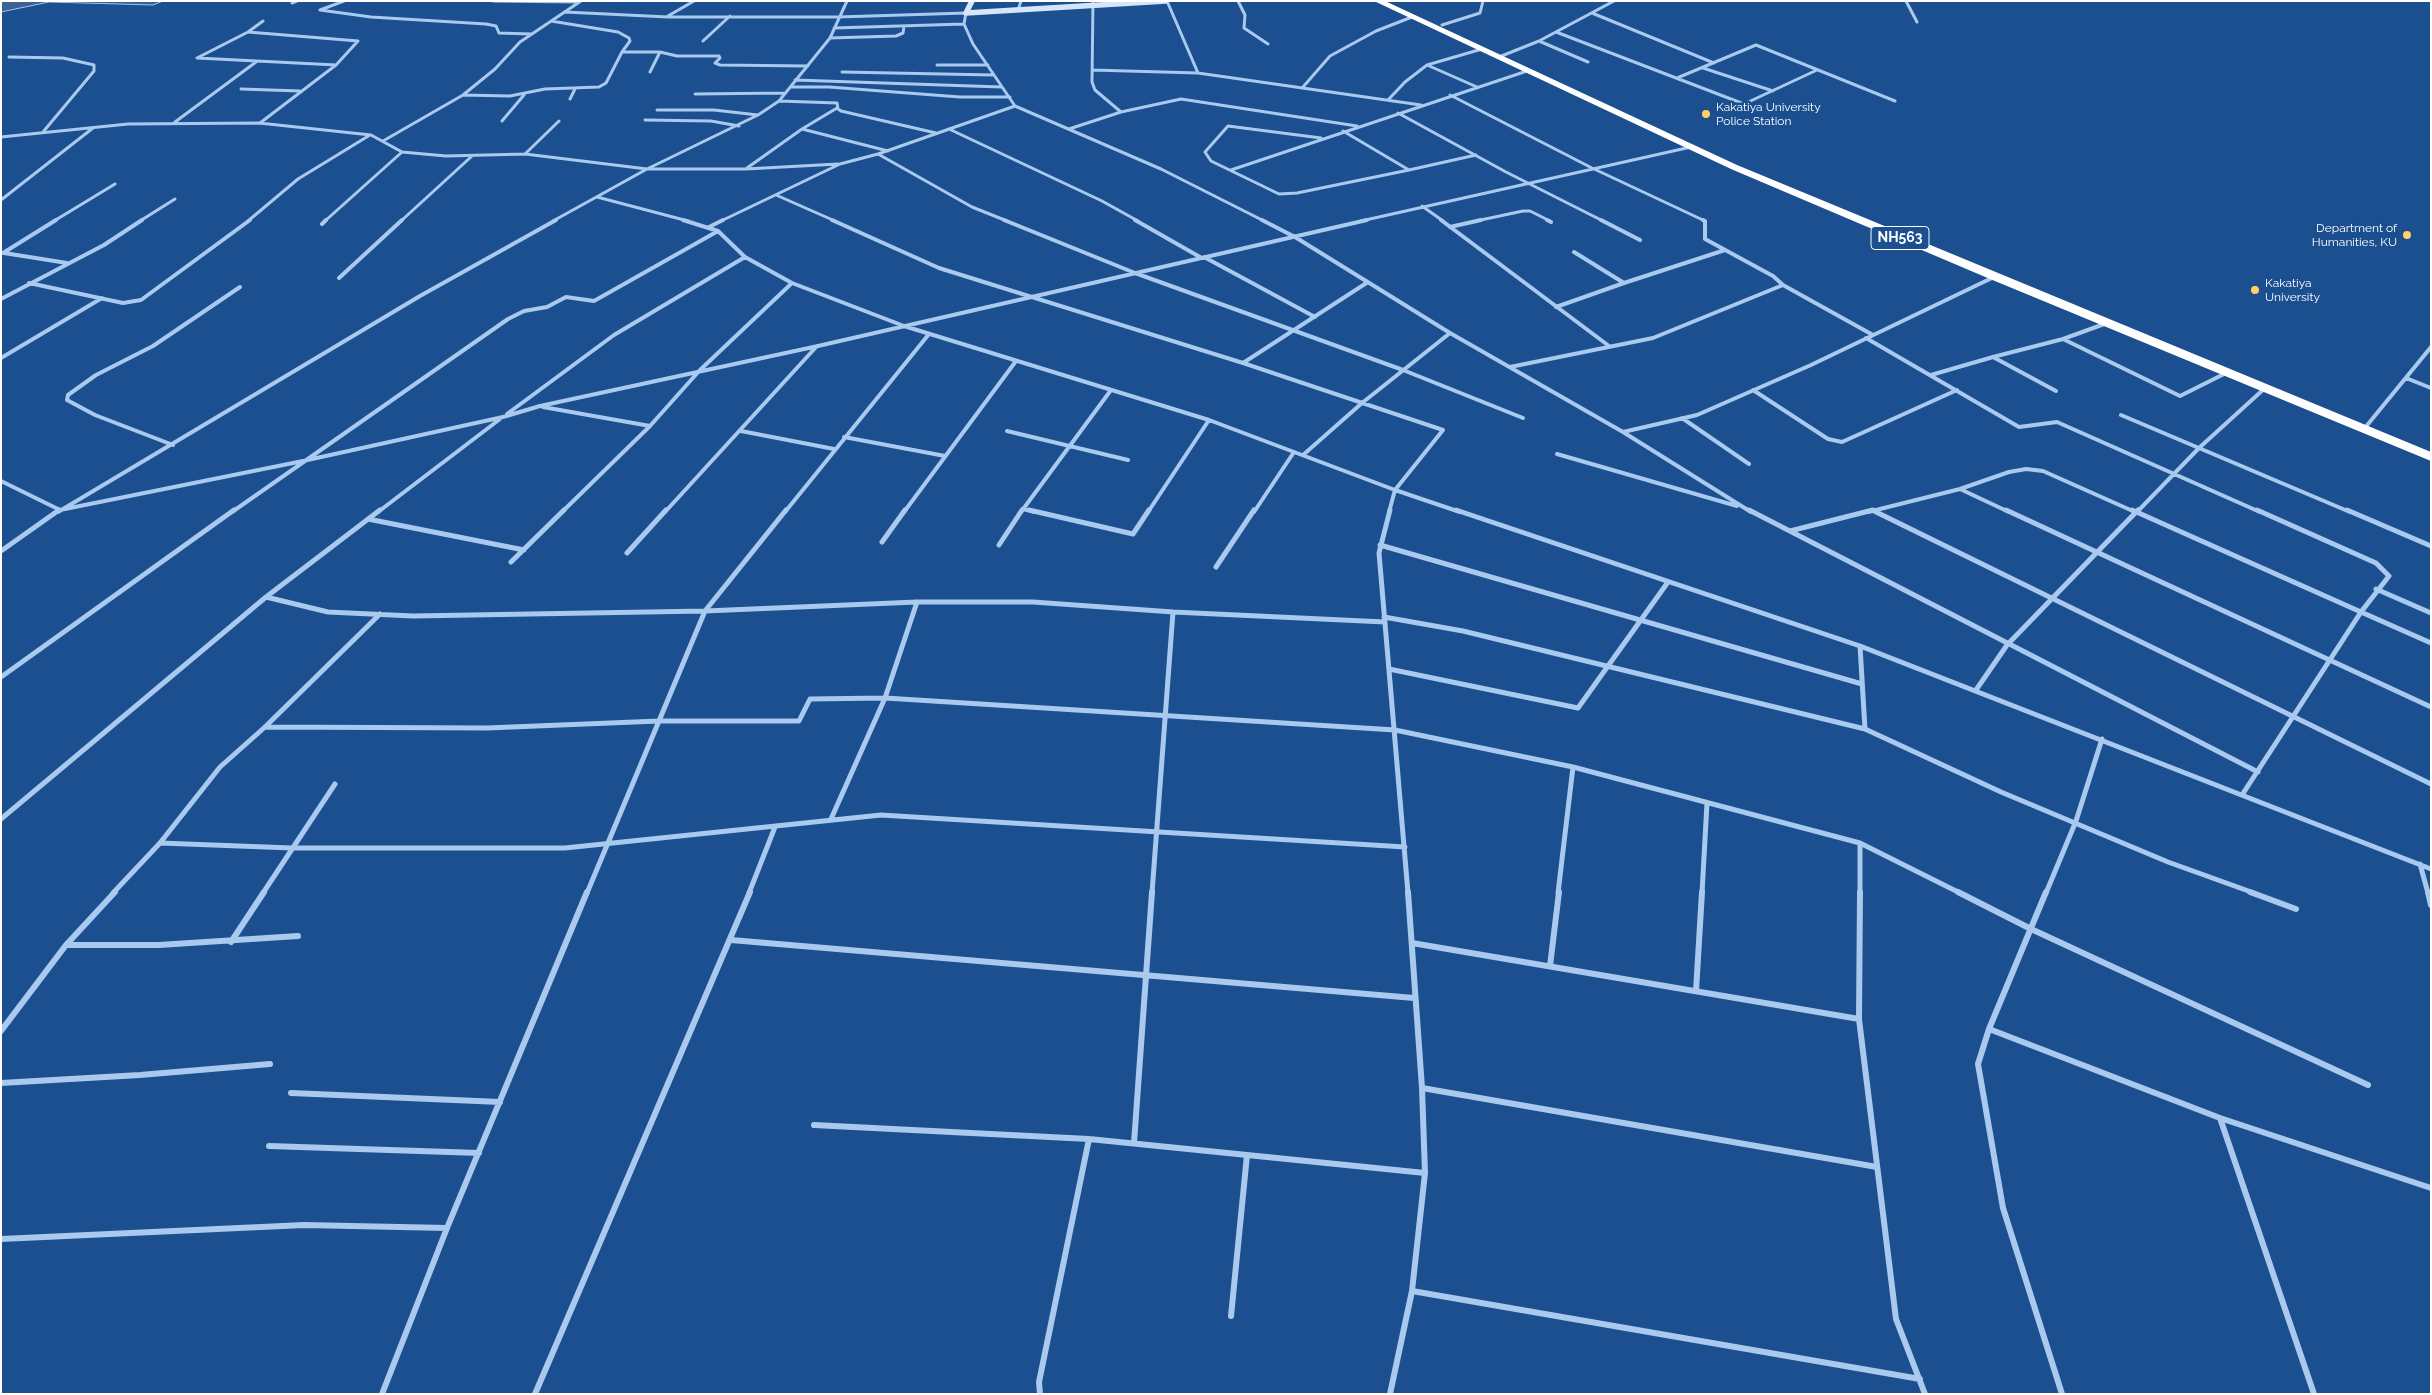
<!DOCTYPE html>
<html>
<head>
<meta charset="utf-8">
<style>
	body { margin:0 }
	#map { position:relative; width:2432px; height:1395px; overflow:hidden; background:#1b4f8f; font-family:Raleway,sans-serif }
	canvas { display:block }
	.frame { position:absolute; inset:0; border:2px solid #fff; pointer-events:none }
</style>
</head>
<body>
<div id="map">
<canvas width="2432" height="1395"></canvas>
<div class="frame"></div>
</div>
<script>
const context = document.querySelector('canvas').getContext('2d');
context.lineJoin = 'round';
function fillPath(path, color) { context.fillStyle = color; context.fill(path, 'evenodd'); }
const toPath = rows => new Path2D(rows.map(r => 'M' + r).join(''));
function stroke(path, color, width, dash) { context.strokeStyle = color; context.lineWidth = width; context.lineCap = dash ? 'butt' : 'round'; context.setLineDash(dash || []); context.stroke(path); }
function write(font, color, halo, rows, align = 'center') {
  context.font = font + ' Raleway,sans-serif'; context.lineWidth = 5; context.setLineDash([]); context.textBaseline = 'middle'; context.strokeStyle = halo; context.fillStyle = color; for (const [text, x, y, turn = 0] of rows) {
    context.save(); context.translate(x, y); context.rotate((+turn || 0) * Math.PI / 180); context.textAlign = isNaN(turn) ? turn : align; if (halo) context.strokeText(text, 0, 0); context.fillText(text, 0, 0); context.restore();
  }
}
const water = toPath([
	[1,1,163,1,153,5,49,2,1,12,1,1]
]);
const streetFar3 = toPath([
	[344,1,320,10,371,17,486,24,496,26,499,33,531,34],
	[493,1,578,2],
	[1093,1,1092,82,1095,90,1121,112],
	[1167,1,1198,73],
	[1238,1,1245,15,1244,28,1268,44],
	[1906,1,1917,22],
	[292,3,297,1],
	[1018,10,1021,1],
	[565,12,668,17,838,17,966,13,964,24,973,44,1015,106],
	[1592,13,1714,63],
	[668,16,694,1],
	[263,21,248,32,197,58,336,65],
	[551,21,618,32,629,38,630,41,622,52,660,52,650,72],
	[1442,25,1480,13,1483,1],
	[834,28,964,24],
	[248,32,358,41,336,65,260,123],
	[1556,32,1744,104,1817,70],
	[830,38,896,36,903,33,904,26],
	[703,41,730,16],
	[1539,41,1588,62],
	[660,52,677,56,719,56,720,58,715,63,720,65,808,66],
	[9,57,63,58,94,65,94,71,43,132],
	[1499,57,1539,41,1614,1],
	[937,65,988,65],
	[1703,68,1773,91],
	[1092,70,1198,73,1421,105],
	[842,72,993,75],
	[1677,78,1756,45,1895,101],
	[795,80,1001,87],
	[790,87,829,87,960,97,1010,97],
	[1303,87,1330,56,1376,31,1412,17],
	[1477,87,1427,65,1482,49],
	[241,89,300,91],
	[695,94,785,93],
	[463,95,510,96,545,89,599,87,606,83,622,52],
	[1450,95,1592,168,1705,221],
	[570,99,575,89],
	[1388,100,1405,82,1427,65],
	[779,101,837,103,838,109,841,111,936,133],
	[657,110,714,110,758,115],
	[1398,113,1506,172,1603,221],
	[645,120,711,121,739,126],
	[502,121,524,95],
	[175,122,256,62],
	[802,129,837,108],
	[949,129,1102,201,1138,221],
	[1069,129,1121,112,1181,99,1357,126],
	[1343,131,1409,170,1476,155],
	[1,137,128,124,259,123,371,135,402,152,446,156,525,154,647,169,746,169,838,164],
	[1321,138,1228,126,1205,152,1211,161,1279,194,1297,193,1409,170],
	[383,141,463,95,495,69,520,42,581,1],
	[525,154,559,121],
	[878,154,972,207,1007,221],
	[747,168,802,129,888,151],
	[1231,170,1527,71],
	[776,195,835,221],
	[597,197,688,221],
	[1,200,93,128],
	[1422,206,1443,221],
	[54,221,115,184],
	[140,221,175,199],
	[248,221,298,179,370,135],
	[325,221,402,152],
	[401,221,472,156],
	[553,221,647,169,758,115,779,101,830,38,847,1],
	[721,221,840,164,878,154,1015,106,1161,169,1264,221],
	[1361,221,1691,147],
	[1476,221,1523,211,1530,211,1550,221]
]);
const streetFar2 = toPath([
	[683,220,718,231,745,257,792,283,904,326,1209,420,1395,490,1460,512],
	[832,220,939,268,1243,363,1443,430,1395,490,1389,512],
	[1004,220,1135,273,1403,370,1523,418],
	[1135,220,1200,257],
	[1262,220,1295,237,1450,333,1623,432,1751,512],
	[1441,220,1609,346],
	[1547,220,1551,222],
	[1601,220,1640,240],
	[322,224,326,220],
	[709,227,723,220],
	[1450,227,1481,220],
	[1574,252,1624,283,1725,250],
	[3,253,56,220],
	[4,253,67,263],
	[1204,257,1315,317],
	[339,278,402,220],
	[29,283,123,303,141,300,250,220],
	[1783,285,1873,335],
	[1,299,104,245,142,220],
	[1556,307,1624,283],
	[1866,338,2019,427,2057,422,2260,512],
	[2063,339,2180,396,2226,373],
	[1,358,102,298],
	[1243,363,1368,282],
	[1510,367,1653,338,1783,285,1773,276,1705,239,1705,221,1703,220],
	[1931,375,1993,357],
	[2406,378,2431,388],
	[1753,390,1828,439,1842,442,1957,390],
	[2056,391,1993,357,2063,339,2107,323],
	[543,407,650,426],
	[507,414,614,335,745,257],
	[2121,415,2350,512],
	[1682,418,1749,464],
	[2364,429,2431,347],
	[741,431,834,449],
	[1007,431,1128,460],
	[1623,432,1697,415,1811,365,1994,277],
	[844,437,945,456],
	[173,445,95,415,67,400,68,395,96,375,153,346,240,287],
	[1557,454,1737,506],
	[1303,455,1362,403,1450,333],
	[1,481,60,510,303,461,503,417,540,406,818,346,1367,220],
	[1960,489,2009,512],
	[1023,509,1035,512],
	[58,512,420,296,556,220],
	[232,512,508,319,524,311,547,307,566,297,594,301,718,231],
	[378,512,500,419],
	[562,512,650,426,700,370,792,283],
	[665,512,817,346],
	[785,512,929,334],
	[904,512,1016,361],
	[1021,512,1111,390],
	[1148,512,1209,420],
	[1254,512,1294,452],
	[1868,512,1960,489,2009,472,2026,469,2043,471,2135,512],
	[2137,512,2199,448,2265,388]
]);
const streetFar1 = toPath([
	[1029,510,1133,534,1149,510],
	[1390,510,1379,553,1408,893],
	[1456,510,1860,646,2431,869],
	[1749,510,2258,772],
	[2006,510,2431,707],
	[2132,510,2361,612,2242,795],
	[2257,510,2376,563,2389,576,2361,612,2431,643],
	[2347,510,2431,546],
	[1874,511,2431,784],
	[368,519,524,550],
	[1790,531,1873,510],
	[882,542,905,510],
	[999,545,1022,510],
	[1380,545,1862,684],
	[1,551,59,510],
	[627,553,666,510],
	[511,562,564,510],
	[1216,567,1254,510],
	[2376,589,2431,613],
	[266,597,328,612,413,616,705,611,917,602,1033,602,1173,612,1385,622],
	[1384,617,1463,631,1865,729,2001,792,2168,862,2254,893],
	[1860,646,1865,729],
	[1389,669,1578,708,1668,582],
	[1,677,234,510],
	[1976,690,2007,645,2138,510],
	[265,727,487,728,659,721,799,721,810,699,885,698,1395,730,1573,767,1860,843,1960,893],
	[1,819,266,597,380,510],
	[831,819,885,698,917,602],
	[160,843,292,848,565,848,881,815,1405,847],
	[2420,864,2428,893],
	[113,893,160,843,220,767,265,727,380,614],
	[263,893,335,784],
	[587,893,705,611,786,510],
	[749,893,775,827],
	[1152,893,1173,612],
	[1558,893,1573,767],
	[1702,893,1707,803],
	[1860,893,1860,843],
	[2046,893,2076,821,2102,739]
]);
const street = toPath([
	[1860,892,1859,1019,1896,1319,1925,1394],
	[1958,892,2031,929,2368,1085],
	[2046,892,1989,1029,1978,1064,2003,1208,2062,1394],
	[2250,892,2296,909],
	[2428,892,2431,905],
	[731,940,1414,998],
	[231,942,264,892],
	[1412,943,1859,1019],
	[66,945,115,892],
	[1550,966,1559,892],
	[1696,991,1702,892],
	[1989,1029,2220,1118,2431,1188],
	[1,1031,66,945,159,945,298,936],
	[1,1083,140,1075,270,1064],
	[1422,1088,1877,1167],
	[291,1093,500,1102],
	[2220,1118,2314,1394],
	[814,1125,1089,1139,1425,1173],
	[1134,1143,1152,892],
	[269,1146,479,1153],
	[1,1239,304,1225,447,1228],
	[1412,1291,1920,1379],
	[1231,1316,1247,1155],
	[382,1394,447,1228,587,892],
	[535,1394,750,892],
	[1040,1394,1039,1382,1089,1139],
	[1390,1394,1412,1291,1425,1173,1422,1088,1408,892]
]);
const secondary = toPath([
	[966,13,1166,1],
	[966,13,972,1]
]);
const highway = toPath([
	[1374,1,1385,1,1737,165,2431,452,2431,461,1990,279,1731,169,1374,1]
]);
const markers = [
	[1706,114,5,"#ffd166"],
	[2407,235,5,"#ffd166"],
	[2255,290,5,"#ffd166"]
];
const farPoinames = [
	["Kakatiya University",1716,107],
	["Police Station",1716,121],
	["Department of",2397,228,"right"],
	["Humanities, KU",2397,242,"right"],
	["Kakatiya",2265,283],
	["University",2265,297]
];
const shields = [
	[1900,238,58]
];
const shieldNames = [
	["NH563",1900,238]
];
fillPath(water, '#3c6290');
stroke(water, '#9cc4f0', 1);
stroke(streetFar3, '#a9c9ee', 3);
stroke(streetFar2, '#a9c9ee', 4);
stroke(streetFar1, '#a9c9ee', 5);
stroke(street, '#a9c9ee', 6);
stroke(secondary, '#d6e6fa', 5.5);
fillPath(highway, '#fff');
for (const [x, y, r, color] of markers) { const dot = new Path2D(); dot.arc(x, y, r, 0, 2 * Math.PI); context.fillStyle = color; context.fill(dot); stroke(dot, '#1b4f8f', 2); }
write('12px', '#fff', '#1b4f8f', farPoinames, 'left');
for (const [x, y, w] of shields) { const box = new Path2D(); box.roundRect(x - w / 2, y - 11.5, w, 23, 4); context.fillStyle = '#1b4f8f'; context.fill(box); stroke(box, '#fff', 1); }
write('bold 14px', '#fff', null, shieldNames);
</script>
</body>
</html>
